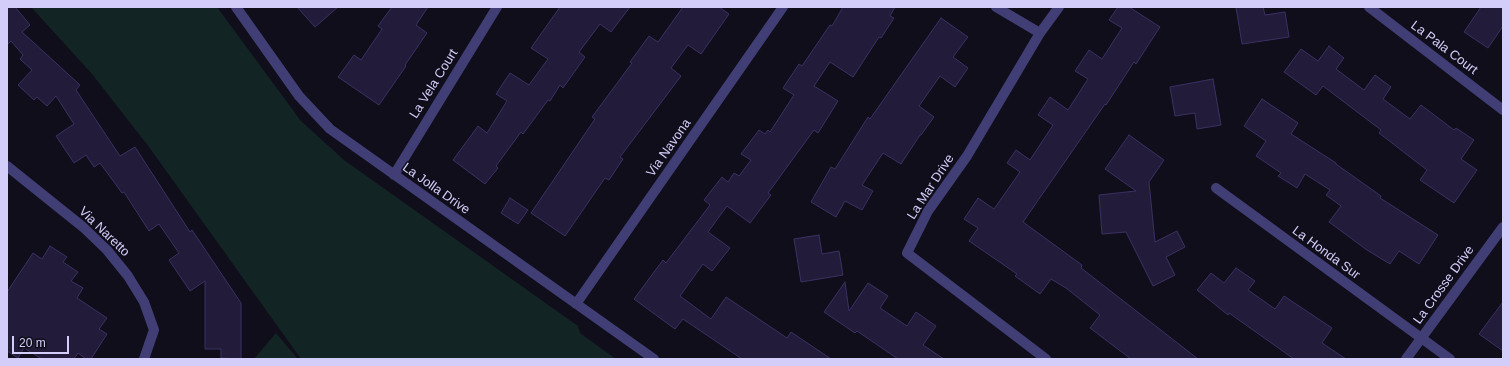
<!DOCTYPE html>
<html>
<head>
<meta charset="utf-8">
<style>
	body { margin:0 }
	#map { position:relative; width:1510px; height:366px; overflow:hidden; background:#100e1b; font-family:Arial,sans-serif }
	canvas { display:block }
	.frame { position:absolute; inset:0; border:8px solid #d3cef9; pointer-events:none }
	.scale { position:absolute; left:12px; top:336px; width:57px; height:18px; box-sizing:border-box; border:2px solid #d3cef9; border-top:0; padding-left:5px; font-size:12px; line-height:14px; white-space:nowrap; color:#d3cef9; -webkit-text-stroke:3px #100e1b; paint-order:stroke }
</style>
</head>
<body>
<div id="map">
<canvas width="1510" height="366"></canvas>
<div class="frame"></div>
<div class="scale">20 m</div>
</div>
<script>
const context = document.querySelector('canvas').getContext('2d');
context.lineJoin = 'round';
function fillPath(path, color) { context.fillStyle = color; context.fill(path, 'evenodd'); }
const toPath = rows => new Path2D(rows.map(r => 'M' + r).join(''));
function stroke(path, color, width, dash) { context.strokeStyle = color; context.lineWidth = width; context.lineCap = dash ? 'butt' : 'round'; context.setLineDash(dash || []); context.stroke(path); }
function write(font, color, halo, rows, align = 'center') {
  context.font = font + ' Arial,sans-serif'; context.lineWidth = 3; context.setLineDash([]); context.textBaseline = 'middle'; context.strokeStyle = halo; context.fillStyle = color; for (const [text, x, y, turn = 0] of rows) {
    context.save(); context.translate(x, y); context.rotate((+turn || 0) * Math.PI / 180); context.textAlign = isNaN(turn) ? turn : align; if (halo) context.strokeText(text, 0, 0); context.fillText(text, 0, 0); context.restore();
  }
}
const green = toPath([
	[31,7,217,7,301,121,344,160,578,326,580,333,616,359,301,359,149,147,92,74],
	[276,333,298,359,254,359]
]);
const building = toPath([
	[7,7,15,7,30,25,22,32,80,85,76,90,120,156,135,147,190,232,192,230,241,303,241,359,221,358,221,349,205,349,205,281,190,291,169,260,179,253,159,224,149,231,124,192,122,193,100,163,94,167,86,155,74,163,56,136,74,124,56,96,47,106,37,97,34,100,18,85,32,70,20,59,23,55,11,41,7,45,7,7],
	[297,7,338,7,315,27,297,7],
	[392,7,428,7,416,25,427,33,405,65,406,66,379,105,338,77,354,55,361,60,382,29,378,26,392,7],
	[560,7,630,7,611,32,600,24,579,52,585,57,563,88,560,85,550,101,548,100,523,134,521,132,496,166,498,168,485,184,453,160,478,126,487,133,507,101,496,94,510,73,529,85,548,59,531,48,560,7],
	[683,7,719,7,729,14,701,54,688,45,671,68,681,76,620,157,623,159,609,180,605,178,565,236,531,213,595,119,592,117,632,63,630,62,649,36,658,42,683,7],
	[843,7,895,7,890,16,894,18,881,38,879,37,853,77,830,62,814,86,838,101,818,133,814,130,768,193,771,195,750,223,727,206,708,232,730,248,712,271,703,264,680,296,711,319,726,297,787,338,791,332,831,359,742,359,683,319,675,329,634,299,663,260,666,263,710,205,704,200,722,177,728,182,734,173,739,176,751,160,741,154,759,130,765,134,768,130,770,132,794,95,783,88,799,64,802,66,830,25,832,26,843,7],
	[1118,7,1129,7,1160,27,1136,64,1134,62,1106,105,1105,104,1023,222,1082,265,1081,268,1198,359,1131,359,1090,328,1100,315,1066,288,1051,279,1040,294,1015,276,1017,274,969,241,978,228,964,219,978,198,994,209,1020,172,1007,163,1016,150,1030,160,1053,125,1038,115,1050,97,1068,110,1088,79,1075,71,1089,50,1102,59,1122,28,1109,20,1118,7],
	[1236,7,1263,7,1265,15,1285,12,1289,37,1242,44,1236,7],
	[1481,7,1503,7,1503,26,1488,48,1464,32,1481,7],
	[941,18,968,37,953,57,968,68,955,87,940,76,919,106,934,117,921,135,920,135,901,164,883,153,862,185,873,191,862,210,845,201,836,217,811,202,831,167,835,169,868,117,870,119,941,18],
	[1329,46,1344,58,1336,69,1364,90,1375,75,1391,87,1383,99,1410,119,1421,105,1454,130,1456,128,1474,140,1461,159,1477,170,1454,203,1420,180,1427,170,1379,133,1381,130,1323,86,1316,95,1284,72,1301,49,1318,61,1329,46],
	[1213,79,1221,125,1197,129,1195,113,1175,116,1170,87,1213,79],
	[1262,99,1298,123,1291,134,1336,163,1336,164,1381,196,1380,198,1438,235,1419,264,1399,251,1390,264,1367,250,1329,222,1341,206,1326,195,1330,190,1305,174,1297,188,1278,176,1281,173,1256,156,1266,141,1244,126,1262,99],
	[1129,135,1164,160,1149,182,1155,242,1177,231,1185,247,1166,257,1175,275,1153,286,1126,232,1102,234,1099,195,1136,191,1105,169,1129,135],
	[510,198,528,210,518,224,501,213,510,198],
	[819,235,822,254,839,251,843,275,801,282,794,239,819,235],
	[50,246,67,257,63,262,78,272,71,281,83,288,77,298,107,318,99,329,107,334,91,359,86,359,78,353,74,359,42,359,24,348,18,358,7,351,7,292,33,253,42,259,50,246],
	[1236,268,1255,281,1248,290,1275,309,1284,296,1332,328,1322,343,1346,359,1294,359,1229,313,1228,315,1197,290,1211,273,1224,283,1236,268],
	[845,282,849,311,868,283,888,296,880,308,907,326,916,312,936,326,923,345,944,359,898,359,857,331,855,333,824,312,845,282],
	[1503,302,1503,351,1479,334,1503,302]
]);
const minor = toPath([
	[236,7,299,96,330,129,654,359],
	[996,7,1040,33],
	[1369,7,1503,110],
	[7,166,83,227,107,250,128,276,144,302,154,330,144,359],
	[394,175,497,7],
	[1216,188,1450,359],
	[576,304,783,7],
	[1046,359,907,253,928,211,967,156,1040,33,1059,7]
]);
const tertiary = toPath([
	[1406,359,1503,227]
]);
const streetNames = [
	["La Pala Court",1444,48,37],
	["La Vela Court",434,84,-58],
	["Via Navona",669,148,-55],
	["La Mar Drive",931,187,-57],
	["La Jolla Drive",436,189,35],
	["Via Naretto",104,232,44],
	["La Honda Sur",1326,253,36],
	["La Crosse Drive",1444,285,-54]
];
fillPath(green, '#122424');
fillPath(building, '#221c3a');
stroke(building, '#3b3163', 1);
stroke(minor, '#403e75', 10);
stroke(tertiary, '#403e75', 10);
write('13px', '#d3cef9', '#100e1b', streetNames);
</script>
</body>
</html>
